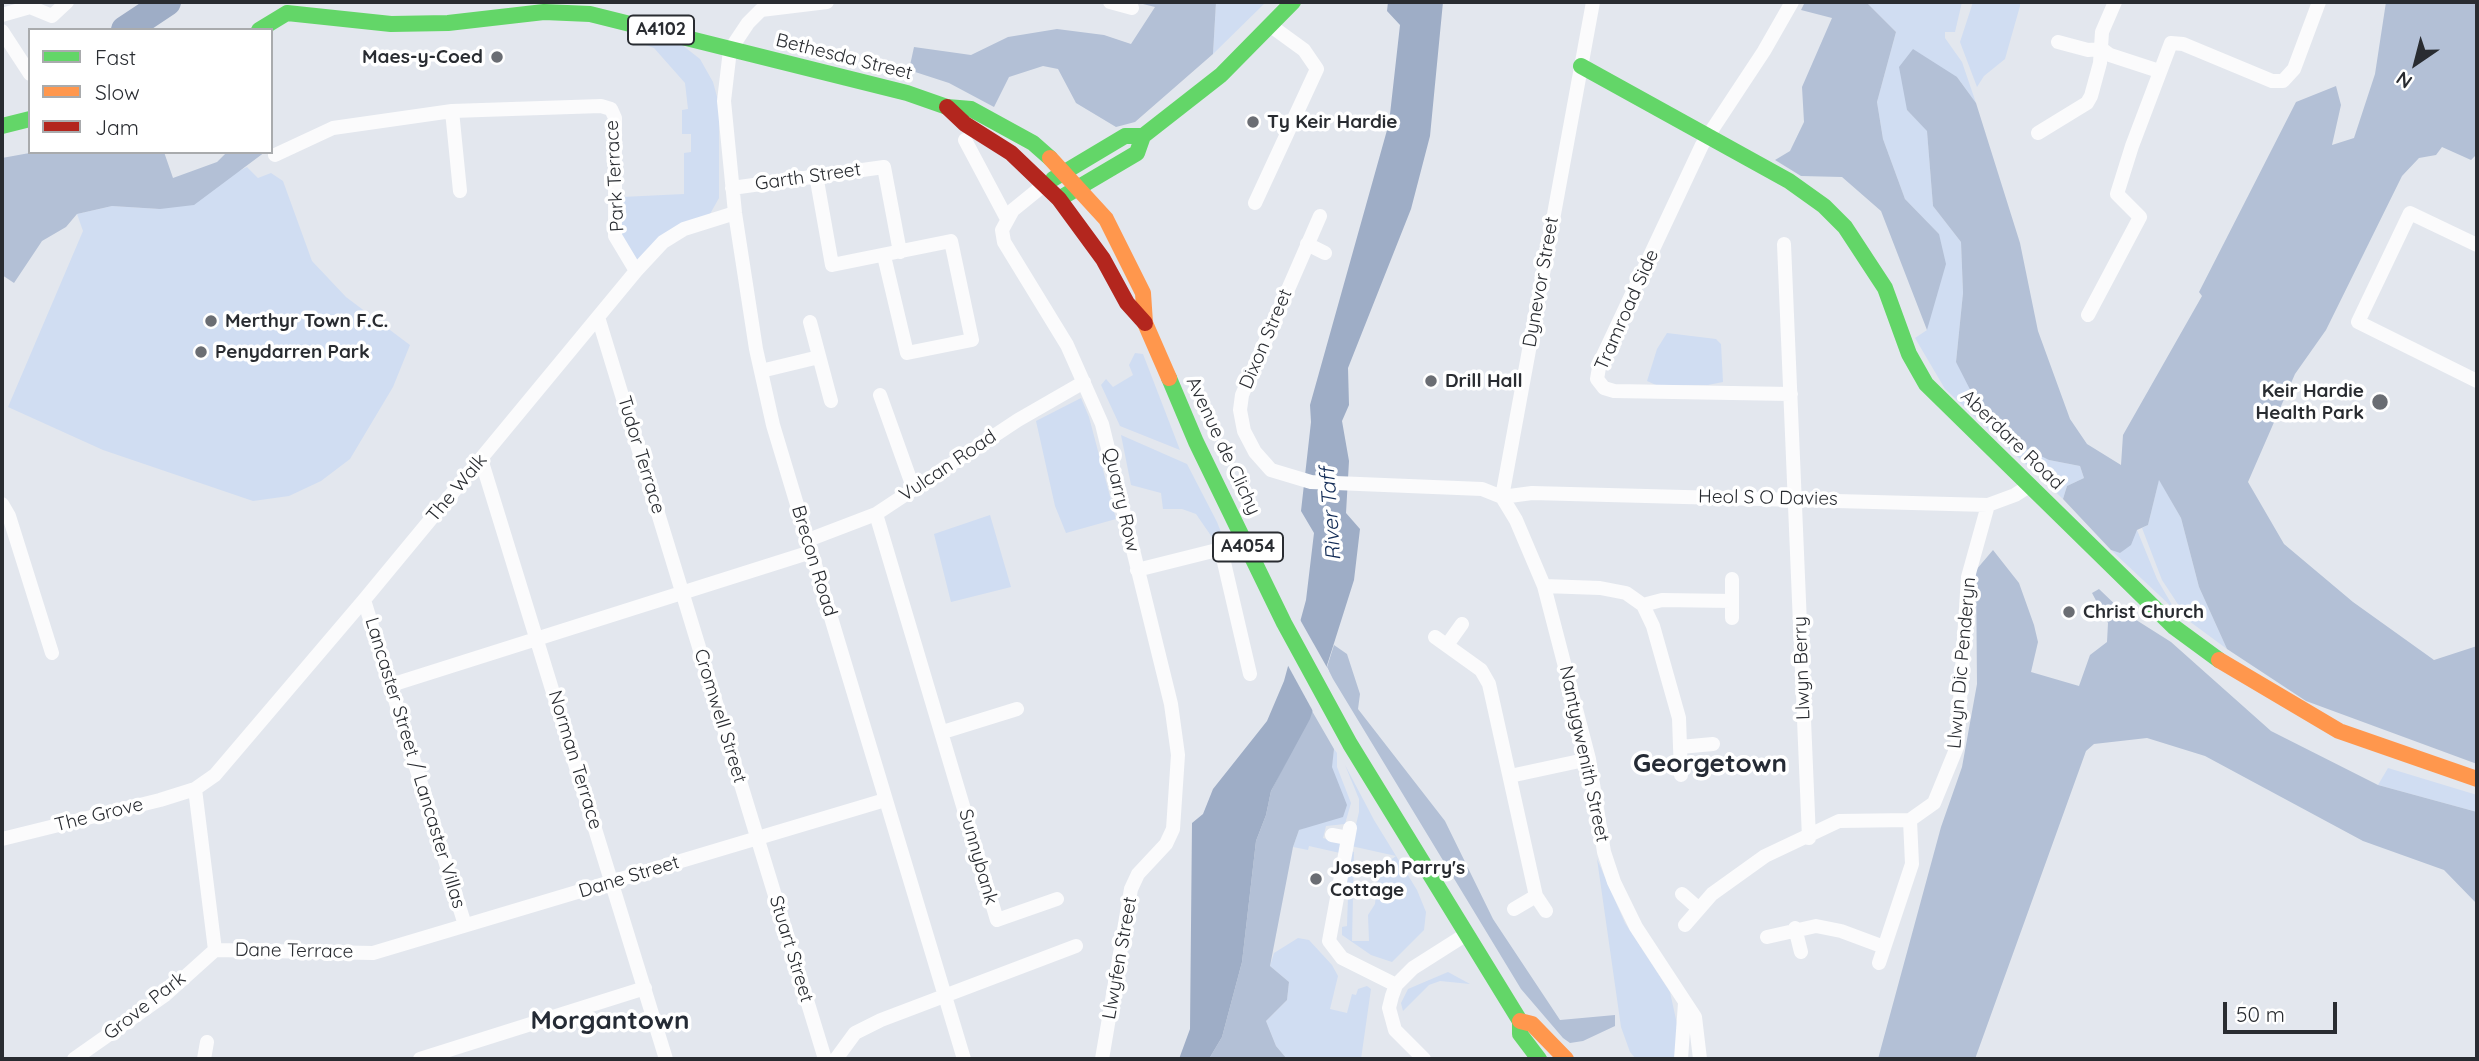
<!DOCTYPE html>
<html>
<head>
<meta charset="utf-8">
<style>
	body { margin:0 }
	#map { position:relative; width:2479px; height:1061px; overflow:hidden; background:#e3e7ee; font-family:Quicksand,sans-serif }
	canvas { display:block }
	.frame { position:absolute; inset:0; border:4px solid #292c31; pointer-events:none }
	.legend { position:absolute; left:28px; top:28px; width:245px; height:126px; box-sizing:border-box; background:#fff; border:2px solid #a9abad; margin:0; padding:9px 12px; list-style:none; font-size:21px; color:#292c31 }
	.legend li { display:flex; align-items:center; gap:14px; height:35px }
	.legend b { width:35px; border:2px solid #a9abad }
	.north { position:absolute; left:2381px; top:28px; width:70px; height:70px; -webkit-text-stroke:5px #fff; paint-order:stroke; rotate:215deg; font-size:19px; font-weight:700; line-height:28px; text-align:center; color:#292c31 }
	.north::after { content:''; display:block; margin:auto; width:24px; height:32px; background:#292c31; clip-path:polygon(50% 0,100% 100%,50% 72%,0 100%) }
	.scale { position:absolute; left:2223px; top:1002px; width:114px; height:32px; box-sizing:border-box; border:4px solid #292c31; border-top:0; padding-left:9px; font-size:21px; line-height:24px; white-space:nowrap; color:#292c31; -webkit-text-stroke:5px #fff; paint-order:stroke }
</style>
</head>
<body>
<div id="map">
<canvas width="2479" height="1061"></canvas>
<div class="frame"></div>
<ul class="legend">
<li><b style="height:9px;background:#63d668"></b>Fast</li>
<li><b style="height:9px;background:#ff974d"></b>Slow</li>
<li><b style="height:9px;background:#b3261e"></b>Jam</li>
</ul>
<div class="north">N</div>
<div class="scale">50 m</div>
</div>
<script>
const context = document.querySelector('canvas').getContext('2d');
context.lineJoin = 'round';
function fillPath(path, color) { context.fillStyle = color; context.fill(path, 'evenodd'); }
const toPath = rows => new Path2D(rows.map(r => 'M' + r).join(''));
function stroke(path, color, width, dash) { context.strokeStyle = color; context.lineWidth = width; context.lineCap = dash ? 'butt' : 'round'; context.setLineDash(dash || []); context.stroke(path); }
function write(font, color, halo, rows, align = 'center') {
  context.font = font + ' Quicksand,sans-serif'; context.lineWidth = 7; context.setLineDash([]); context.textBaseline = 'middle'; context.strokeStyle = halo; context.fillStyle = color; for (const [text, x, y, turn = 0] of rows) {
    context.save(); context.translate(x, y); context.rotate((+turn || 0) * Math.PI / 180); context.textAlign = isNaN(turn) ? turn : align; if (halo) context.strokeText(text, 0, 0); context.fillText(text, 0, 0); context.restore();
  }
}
const green = toPath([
	[1216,2,1266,2,1213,54],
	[1866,2,1962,2,1955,32,1945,32,1945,38,1962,62,1976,103,1957,77,1907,110,1927,130,1933,206,1961,242,1963,293,1956,362,2049,460,2080,466,2084,478,2067,486,2063,499,1945,389,1915,338,1927,330,1939,234,1905,199,1883,139,1877,102,1896,32],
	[1973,2,2020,2,2020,6,2005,59,1984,76,1977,87,1960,42],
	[642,36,677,41,700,59,713,82,719,104,719,198,710,214,638,263,619,236,622,197,684,194,684,153,691,152,691,134,682,134,682,110,688,109,685,83,654,48,640,43],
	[247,167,258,178,271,173,283,181,312,261,346,297,410,345,393,387,350,459,321,481,289,496,253,501,103,450,8,407,83,231,77,214,112,206,160,209],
	[1667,333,1716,339,1721,344,1723,382,1708,385,1656,385,1647,381,1657,349],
	[1135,353,1143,354,1180,450,1120,426,1101,385,1106,379,1113,387,1133,375,1129,365],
	[1081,398,1089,417,1116,519,1066,533,1055,506,1036,421],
	[1121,435,1187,464,1217,522,1228,550,1216,543,1196,514,1182,509,1163,509,1161,493,1131,485],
	[2159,479,2181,518,2199,587,2227,649,2189,621,2162,580,2142,528,2148,525],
	[990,515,1011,587,951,602,934,534],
	[2137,530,2157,579,2175,610,2111,550,2120,553],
	[1334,749,1337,753,1337,767,1351,803,1345,824,1326,826,1323,838,1343,844,1340,853,1309,846,1308,850,1293,847,1299,830,1324,820],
	[1345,765,1374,820,1417,890,1426,912,1424,930,1392,962,1371,955,1342,935,1342,927,1347,926,1348,896,1342,895,1351,851,1354,852,1352,941,1369,941,1368,915,1375,904,1379,868,1396,856,1351,846,1359,812,1359,799],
	[2388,768,2477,795,2477,812,2378,785],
	[1597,859,1625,923,1670,992,1677,1024,1675,1059,1636,1059,1630,1052,1621,1027],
	[1298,938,1309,940,1332,965,1338,976,1330,1009,1347,1013,1352,994,1356,995,1358,989,1367,986,1371,989,1361,1059,1287,1059,1276,1046,1266,1021,1287,1000,1289,982,1270,966,1274,953],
	[1448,972,1470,984,1440,981,1429,985,1403,1011,1401,1003,1408,989]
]);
const forest = toPath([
	[1135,2,1216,2,1213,54,1135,122,1116,127,1076,103,1058,69,1043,66,1009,77,994,107,949,83,909,70,914,47,971,55,1008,37,1057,29,1104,35,1131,44,1155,7],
	[1805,2,1866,2,1896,32,1877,102,1883,139,1905,199,1939,234,1946,264,1927,330,1881,211,1842,177,1801,176,1775,160,1790,151,1804,122,1802,87,1832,18,1801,10],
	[2386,2,2477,2,2477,154,2471,160,2442,147,2436,155,2419,158,2402,176,2326,330,2295,374,2248,482,2284,544,2353,602,2434,660,2477,646,2477,764,2306,701,2227,649,2199,587,2181,518,2159,480,2148,525,2137,530,2131,545,2120,553,2111,550,2063,499,2067,486,2084,478,2080,466,2049,460,2010,441,1982,413,1956,362,1963,293,1961,242,1933,206,1927,131,1907,110,1899,67,1913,49,1957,77,1976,103,2020,243,2038,331,2070,419,2087,444,2121,465,2123,435,2202,296,2199,292,2296,102,2336,86,2341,105,2332,145,2354,138,2375,74],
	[35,152,164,152,173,178,217,162,227,152,265,152,194,205,160,209,112,206,77,214,66,227,42,241,14,283,2,275,2,158],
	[1993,550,2019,583,2034,625,2038,642,2031,672,2079,686,2090,655,2107,642,2108,623,2092,593,2099,589,2122,611,2171,642,2271,731,2378,785,2477,812,2477,904,2444,870,2363,841,2205,756,2147,738,2094,744,2086,751,1975,1059,1878,1059,1941,827,1962,767,1977,684,1976,570],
	[1334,645,1347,654,1360,694,1358,709,1445,821,1493,919,1560,1020,1615,1015,1615,1026,1583,1041,1570,1043,1563,1038,1521,989,1333,679,1327,667],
	[1312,711,1334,749,1332,767,1347,805,1343,817,1299,830,1293,847,1270,966,1289,982,1287,1000,1266,1021,1276,1046,1287,1059,1209,1059,1222,1037,1242,962,1256,841,1266,815,1271,791]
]);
const water = toPath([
	[1388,2,1443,2,1430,136,1411,209,1348,368,1349,405,1342,421,1349,461,1346,513,1360,529,1354,580,1310,719,1271,791,1266,815,1256,841,1242,962,1222,1037,1209,1059,1179,1059,1190,1029,1192,823,1203,814,1213,789,1267,721,1284,681,1306,600,1314,533,1301,511,1311,422,1310,405,1389,123,1400,25,1387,11]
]);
const pier = toPath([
	[1298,616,1329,671,1315,715,1286,662]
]);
const river = toPath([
	[125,30,167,2]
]);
const street = toPath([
	[827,2,761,10,748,23,730,50,724,101,735,213,756,349,773,425,964,1059],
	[1110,2,1132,8],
	[2,15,30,7,52,16,67,2],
	[2,31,30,74],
	[2058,42,2088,50,2102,49,2110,55,2159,71],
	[452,111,460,191],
	[2038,133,2087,103,2091,96,2100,63,2102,32,2115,2],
	[965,140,1007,219],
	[275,155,333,128,452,111,601,106,611,109,615,118,615,236,636,271],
	[816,175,832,265,951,241,972,340,907,353,884,256],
	[1045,184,1013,210,1002,230,1004,242,1067,345,1102,424,1171,704,1178,755,1173,829,1166,844,1138,874,1131,889,1102,1059],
	[732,188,884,167,900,252],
	[1255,203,1317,69,1304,50,1271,26],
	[1320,216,1242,395,1240,410,1244,431,1255,452,1271,470,1311,482,1482,489,1502,497],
	[1307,244,1325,253],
	[1784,244,1809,838],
	[2477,245,2410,213,2358,322,2477,381],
	[2088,315,2140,217,2117,194,2132,146,2171,43,2183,44,2272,81,2283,81,2294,69,2319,2],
	[598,317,825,1059],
	[810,322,831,401],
	[761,371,819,357],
	[1791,394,1614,391,1604,388,1597,379,1600,362,1702,145,1764,51,1792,2],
	[880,395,914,490],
	[481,459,666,1059],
	[1502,497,1516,520,1544,586,1589,759,1604,852,1614,882,1636,927,1695,1017,1700,1059],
	[1502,497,1532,493,1988,505,2015,495,2029,486],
	[1502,497,1593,2],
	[2,504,9,516,52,653],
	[876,514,997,920,1057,899],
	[808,540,876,514,1018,420,1084,382],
	[1137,570,1213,551,1223,558,1250,674],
	[1732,579,1732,618],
	[1544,586,1600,588,1626,593,1643,605,1653,626,1679,718,1681,775],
	[364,600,465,925],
	[1643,605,1662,600,1732,601],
	[1435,637,1481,670,1489,684,1536,896,1546,911],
	[1447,645,1462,624],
	[391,685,811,552],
	[943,732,1017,709],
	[1680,747,1713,744],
	[1510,776,1589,759],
	[195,789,215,950],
	[1350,828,1329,941,1342,958,1396,985],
	[1332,835,1348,838],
	[2,839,160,800,195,789,215,775,364,600,636,271,663,242,684,229,735,213],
	[1682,894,1698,908],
	[1514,909,1536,896],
	[1685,925,1712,894,1765,856,1839,821,1910,820,1934,803,1957,747,1968,577,1988,505],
	[1795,928,1801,952],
	[1767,937,1816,926,1841,931,1884,947],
	[215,950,373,953,885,800],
	[1879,963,1912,864,1910,820],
	[74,1059,165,995,215,950],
	[204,1059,207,1042],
	[420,1059,645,988],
	[836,1059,855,1033,881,1020,1076,946],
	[1424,1059,1395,1030,1389,1008,1392,996,1396,985,1413,968,1465,935],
	[1681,1059,1685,1003]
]);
const fast = toPath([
	[259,30,287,13,391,24,448,23,544,12,590,14,907,93,947,107,971,109,1033,143,1050,158],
	[1581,66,1789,181,1824,206,1845,227,1885,288,1909,354,1926,384,2174,627,2219,660],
	[2,126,30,119],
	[1053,179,1125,136,1143,136],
	[1059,199,1137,153,1143,136,1221,75,1293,2],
	[1169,378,1196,442,1284,623,1350,744,1520,1021,1520,1034,1539,1059]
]);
const slow = toPath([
	[1050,158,1106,219,1143,293,1145,323,1169,378],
	[2219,660,2339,731,2477,779],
	[1520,1021,1532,1024,1566,1059]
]);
const jam = toPath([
	[947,107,965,124,1011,153,1059,199,1103,259,1127,303,1145,323]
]);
const markers = [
	[497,57,7,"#6a6d73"],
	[1253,122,7,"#6a6d73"],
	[211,321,7,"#6a6d73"],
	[201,352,7,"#6a6d73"],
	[1431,381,7,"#6a6d73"],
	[2380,402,9,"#6a6d73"],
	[2069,612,7,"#6a6d73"],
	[1316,879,7,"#6a6d73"]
];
const shields = [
	[661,30,66],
	[1248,547,70]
];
const shieldNames = [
	["A4102",661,30],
	["A4054",1248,547]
];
const poiNames = [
	["Maes-y-Coed",483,57,"right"],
	["Ty Keir Hardie",1267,122],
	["Merthyr Town F.C.",225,321],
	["Penydarren Park",215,352],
	["Drill Hall",1445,381],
	["Keir Hardie",2364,391,"right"],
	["Health Park",2364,413,"right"],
	["Christ Church",2083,612],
	["Joseph Parry's",1330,868],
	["Cottage",1330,890]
];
const streetNames = [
	["Bethesda Street",844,57,14],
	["Park Terrace",615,176,-93],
	["Garth Street",808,177,-8],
	["Dynevor Street",1541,282,-80],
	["Tramroad Side",1627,310,-66],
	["Dixon Street",1266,339,-67],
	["Aberdare Road",2012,440,44],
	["Avenue de Clichy",1223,446,65],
	["Tudor Terrace",641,455,73],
	["Vulcan Road",948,466,-34],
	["The Walk",457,488,-50],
	["Heol S O Davies",1768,498,1],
	["Quarry Row",1121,500,77],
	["Brecon Road",814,561,73],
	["Llwyn Dic Penderyn",1962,663,-85],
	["Llwyn Berry",1802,668,-92],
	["Cromwell Street",720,716,73],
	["Nantygwenith Street",1584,754,78],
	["Norman Terrace",575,760,73],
	["Lancaster Street / Lancaster Villas",415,763,73],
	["The Grove",99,815,-14],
	["Sunnybank",978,857,74],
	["Dane Street",629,877,-17],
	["Stuart Street",791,949,73],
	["Dane Terrace",294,951,1],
	["Llwyfen Street",1120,958,-80],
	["Grove Park",145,1006,-38]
];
const waterNames = [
	["River Taff",1331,514,-94]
];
const districtNames = [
	["Georgetown",1710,764],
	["Morgantown",610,1021]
];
fillPath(green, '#d0ddf2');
fillPath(forest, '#b3c0d6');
fillPath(water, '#9eadc6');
fillPath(pier, '#e3e7ee');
stroke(river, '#9eadc6', 28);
stroke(street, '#fbfbfc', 14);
stroke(fast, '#63d668', 16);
stroke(slow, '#ff974d', 16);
stroke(jam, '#b3261e', 16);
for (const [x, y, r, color] of markers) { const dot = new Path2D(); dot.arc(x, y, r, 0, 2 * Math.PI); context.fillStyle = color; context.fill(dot); stroke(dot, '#fff', 2.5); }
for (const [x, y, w] of shields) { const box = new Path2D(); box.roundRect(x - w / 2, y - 14.5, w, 29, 5); context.fillStyle = '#fff'; context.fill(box); stroke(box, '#292c31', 2); }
write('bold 18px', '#292c31', null, shieldNames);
write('bold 19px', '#292c31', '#fff', poiNames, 'left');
write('19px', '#292c31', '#fff', streetNames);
write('italic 21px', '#122c57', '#fff', waterNames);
write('bold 26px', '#252b35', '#fff', districtNames);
</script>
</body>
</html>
